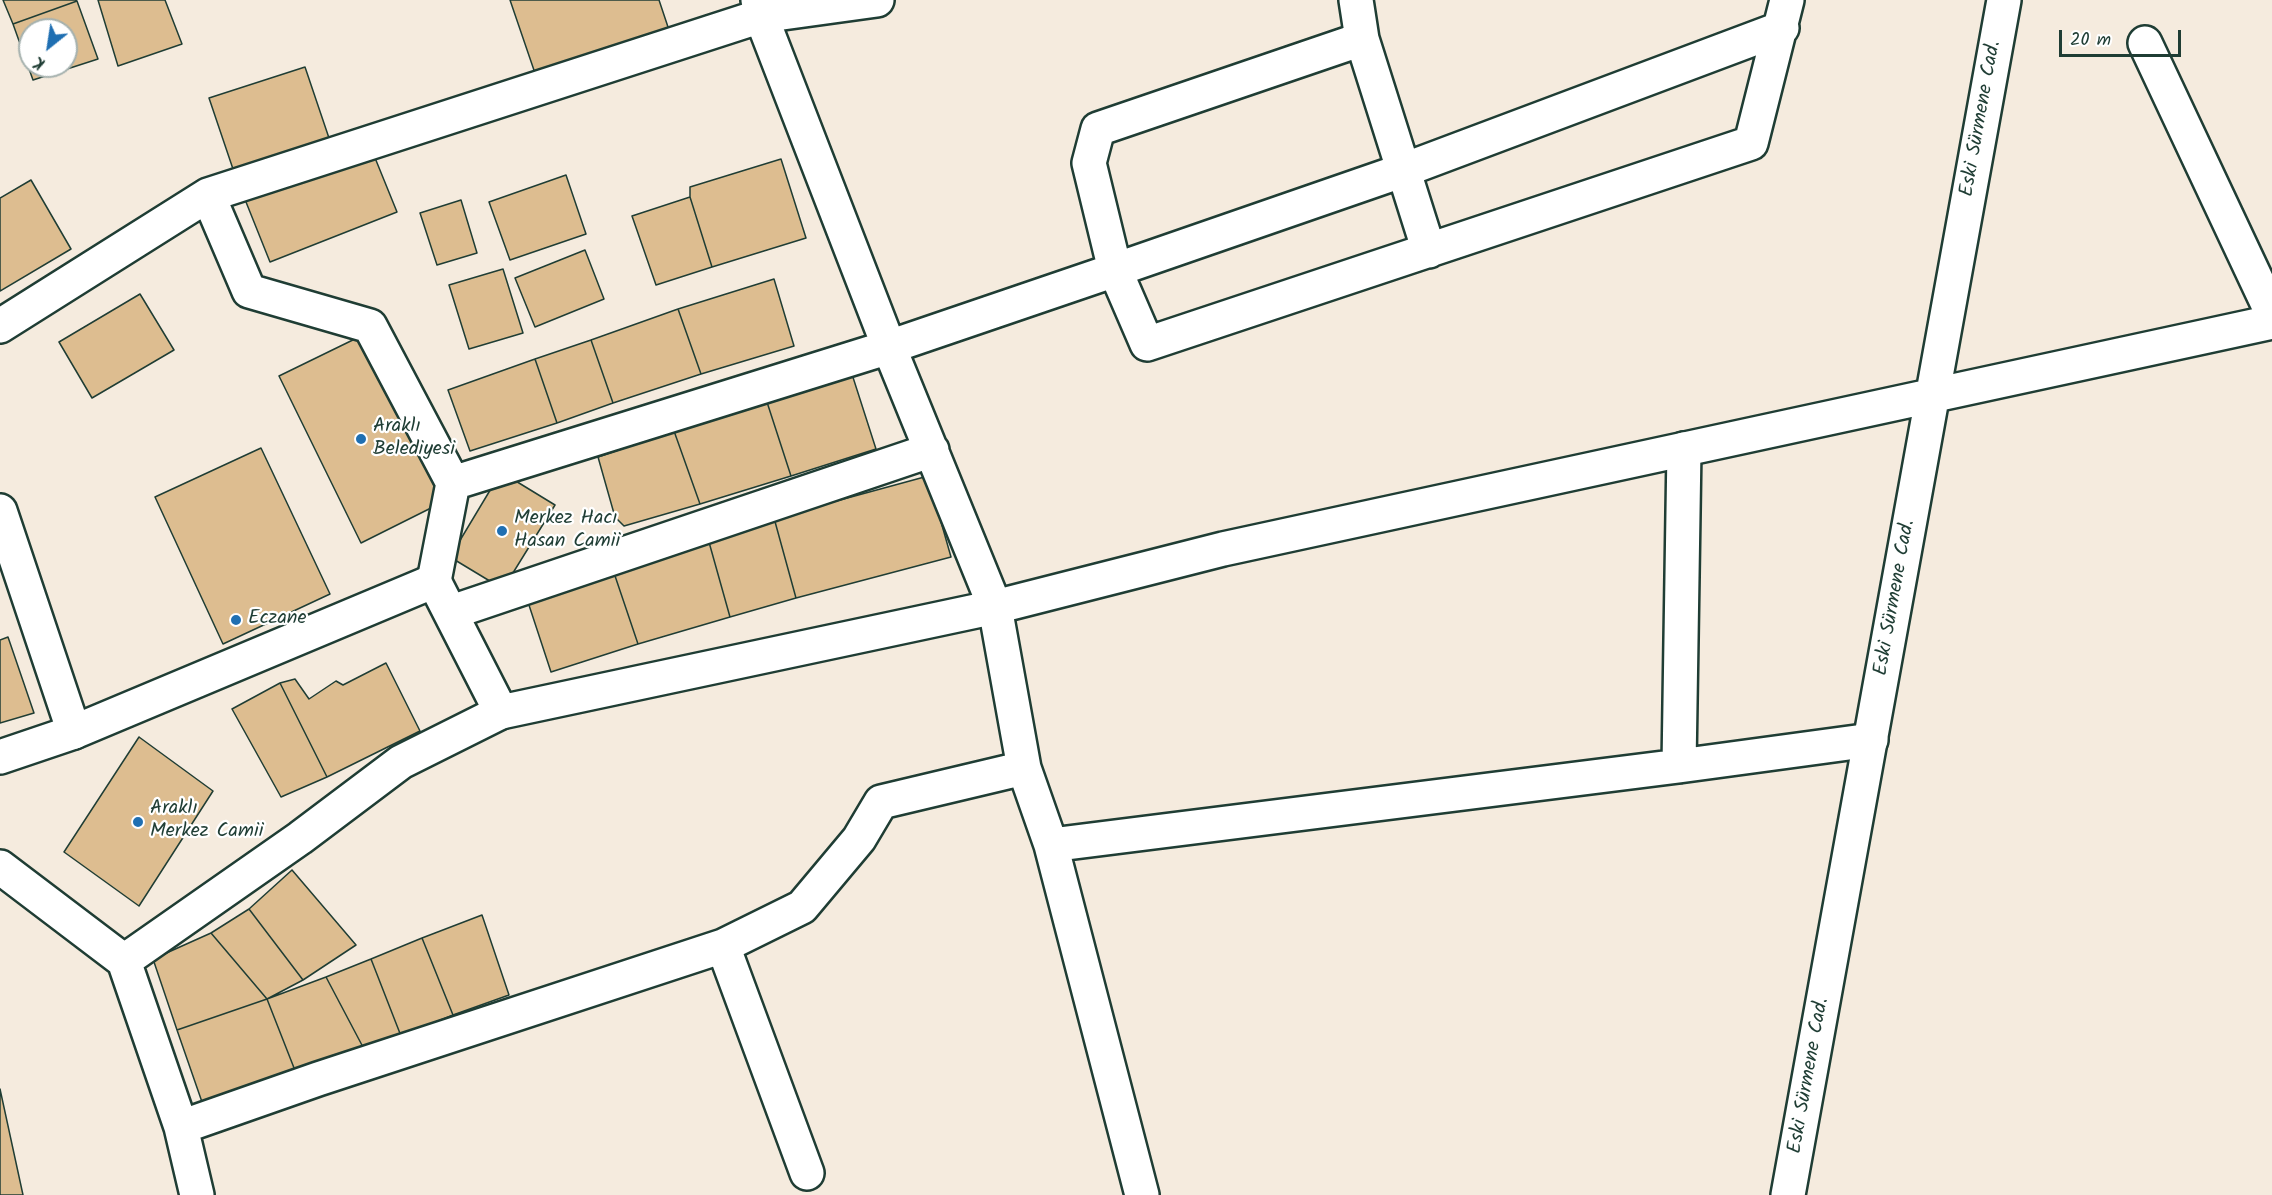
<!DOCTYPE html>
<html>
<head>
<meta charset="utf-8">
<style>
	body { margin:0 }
	#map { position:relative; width:2272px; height:1195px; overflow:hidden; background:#f5ebde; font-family:Kalam,sans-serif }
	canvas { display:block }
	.north { position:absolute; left:18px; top:18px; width:60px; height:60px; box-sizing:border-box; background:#fff; border:2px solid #a5b1ae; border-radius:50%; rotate:210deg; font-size:16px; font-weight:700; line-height:24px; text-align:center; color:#1f3d34 }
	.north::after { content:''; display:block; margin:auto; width:21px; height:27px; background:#1f6fb2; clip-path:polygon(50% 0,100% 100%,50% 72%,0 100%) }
	.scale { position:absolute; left:2059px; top:30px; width:122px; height:27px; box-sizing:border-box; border:3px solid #1f3d34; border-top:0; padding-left:8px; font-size:18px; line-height:21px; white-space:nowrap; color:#1f3d34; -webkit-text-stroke:4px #fff; paint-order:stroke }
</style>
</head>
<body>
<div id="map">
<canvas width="2272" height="1195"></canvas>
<div class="north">K</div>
<div class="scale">20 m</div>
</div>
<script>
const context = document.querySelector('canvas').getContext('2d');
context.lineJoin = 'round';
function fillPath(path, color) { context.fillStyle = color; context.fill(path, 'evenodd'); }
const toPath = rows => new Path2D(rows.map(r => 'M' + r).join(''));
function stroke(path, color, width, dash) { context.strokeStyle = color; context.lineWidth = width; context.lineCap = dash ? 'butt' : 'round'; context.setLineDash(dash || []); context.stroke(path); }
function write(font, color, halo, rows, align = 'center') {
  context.font = font + ' Kalam,sans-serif'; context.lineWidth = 4.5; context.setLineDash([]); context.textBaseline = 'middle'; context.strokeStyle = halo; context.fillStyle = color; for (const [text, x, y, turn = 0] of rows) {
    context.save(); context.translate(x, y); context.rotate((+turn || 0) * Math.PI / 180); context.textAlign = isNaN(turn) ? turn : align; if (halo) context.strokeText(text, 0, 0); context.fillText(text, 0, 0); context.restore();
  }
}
const building = toPath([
	[3,0,76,0,77,1,13,24,3,0],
	[98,0,165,0,182,44,118,66,98,0],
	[510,0,659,0,670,33,537,79,510,0],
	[77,1,98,59,33,80,13,24,77,1],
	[30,30,66,30,66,66,30,66,30,30],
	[305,67,330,141,234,172,209,98,305,67],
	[371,148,397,212,270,262,244,197,371,148],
	[781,159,806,238,712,267,690,197,690,187,781,159],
	[566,175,586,234,510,260,489,202,566,175],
	[31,180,71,249,0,291,0,198,31,180],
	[690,197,712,267,656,285,632,216,690,197],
	[461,200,477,253,437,265,420,213,461,200],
	[585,250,604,299,535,327,515,278,585,250],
	[503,269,523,333,469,349,449,285,503,269],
	[774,279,794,346,701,374,678,309,774,279],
	[140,294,174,350,92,398,59,342,140,294],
	[678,309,701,374,613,403,591,340,678,309],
	[361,336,443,502,361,543,279,376,361,336],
	[591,340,613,403,557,423,535,359,591,340],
	[535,359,557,423,470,451,448,390,535,359],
	[850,368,876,449,791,476,765,396,850,368],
	[765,396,791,476,700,504,674,431,765,396],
	[674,431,700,504,624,526,615,517,598,457,674,431],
	[261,448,330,594,223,644,155,497,261,448],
	[501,472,555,505,503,589,450,557,501,472],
	[928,476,951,557,796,598,774,518,928,476],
	[774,518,796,598,730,617,707,535,774,518],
	[707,535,730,617,638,644,611,564,707,535],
	[611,564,638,644,551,672,525,593,611,564],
	[8,637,34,713,0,723,0,640,8,637],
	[386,663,420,731,327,777,280,683,295,679,309,699,336,681,343,685,386,663],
	[280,683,327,777,281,797,232,709,280,683],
	[139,737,213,791,139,906,64,852,139,737],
	[292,870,356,945,303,980,249,909,292,870],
	[249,909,303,980,267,999,211,933,249,909],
	[482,915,509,995,453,1015,422,938,482,915],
	[211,933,267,999,177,1030,153,959,211,933],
	[422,938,453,1015,401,1036,371,959,422,938],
	[371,959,401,1036,364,1049,326,977,371,959],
	[326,977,364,1049,296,1073,267,999,326,977],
	[267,999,296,1073,202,1102,177,1030,267,999],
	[0,1089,23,1195,0,1195,0,1089]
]);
const minor = toPath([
	[1356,0,1362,39,1429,251],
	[1362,39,1098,129,1089,163,1115,270,1147,344,1751,143,1787,0],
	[2145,43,2272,313],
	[208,195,761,16,877,0],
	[0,326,208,195,249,291,370,326,453,483],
	[0,511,74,732],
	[434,581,453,483,889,347,1115,270,1404,170,1782,28],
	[452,612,932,450],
	[1679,766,1684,449],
	[1024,768,1051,845,1142,1195],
	[1051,845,1679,766,1871,740],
	[0,867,124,961,300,838,401,762,501,712],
	[723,946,807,1173],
	[124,961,181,1127,318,1079,723,946,802,907,859,839,881,802,1024,768,995,607,889,347,761,16,758,0],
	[181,1127,197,1195]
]);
const tertiary = toPath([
	[0,757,74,732,434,581,501,712,995,607,1223,549,2272,322],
	[1788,1195,2004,0]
]);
const markers = [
	[361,439,6,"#1f6fb2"],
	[502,531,6,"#1f6fb2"],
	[236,620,6,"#1f6fb2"],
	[138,822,6,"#1f6fb2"]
];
const streetNames = [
	["Eski Sürmene Cad.",1982,119,-80],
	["Eski Sürmene Cad.",1896,598,-80],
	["Eski Sürmene Cad.",1810,1076,-80]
];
const poiNames = [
	["Araklı",373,428],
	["Belediyesi",373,451],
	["Merkez Hacı",514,520],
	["Hasan Camii",514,543],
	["Eczane",248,620],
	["Araklı",150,810],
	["Merkez Camii",150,833]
];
fillPath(building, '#ddbd90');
stroke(building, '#1f3d34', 1.5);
stroke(minor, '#1f3d34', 38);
stroke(tertiary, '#1f3d34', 38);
stroke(minor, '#fff', 33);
stroke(tertiary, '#fff', 33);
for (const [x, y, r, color] of markers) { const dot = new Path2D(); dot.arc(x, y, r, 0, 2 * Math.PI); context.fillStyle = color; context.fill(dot); stroke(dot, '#fff', 2); }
write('20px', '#1f3d34', '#fff', streetNames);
write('20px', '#1f3d34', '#fff', poiNames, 'left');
</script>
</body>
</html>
